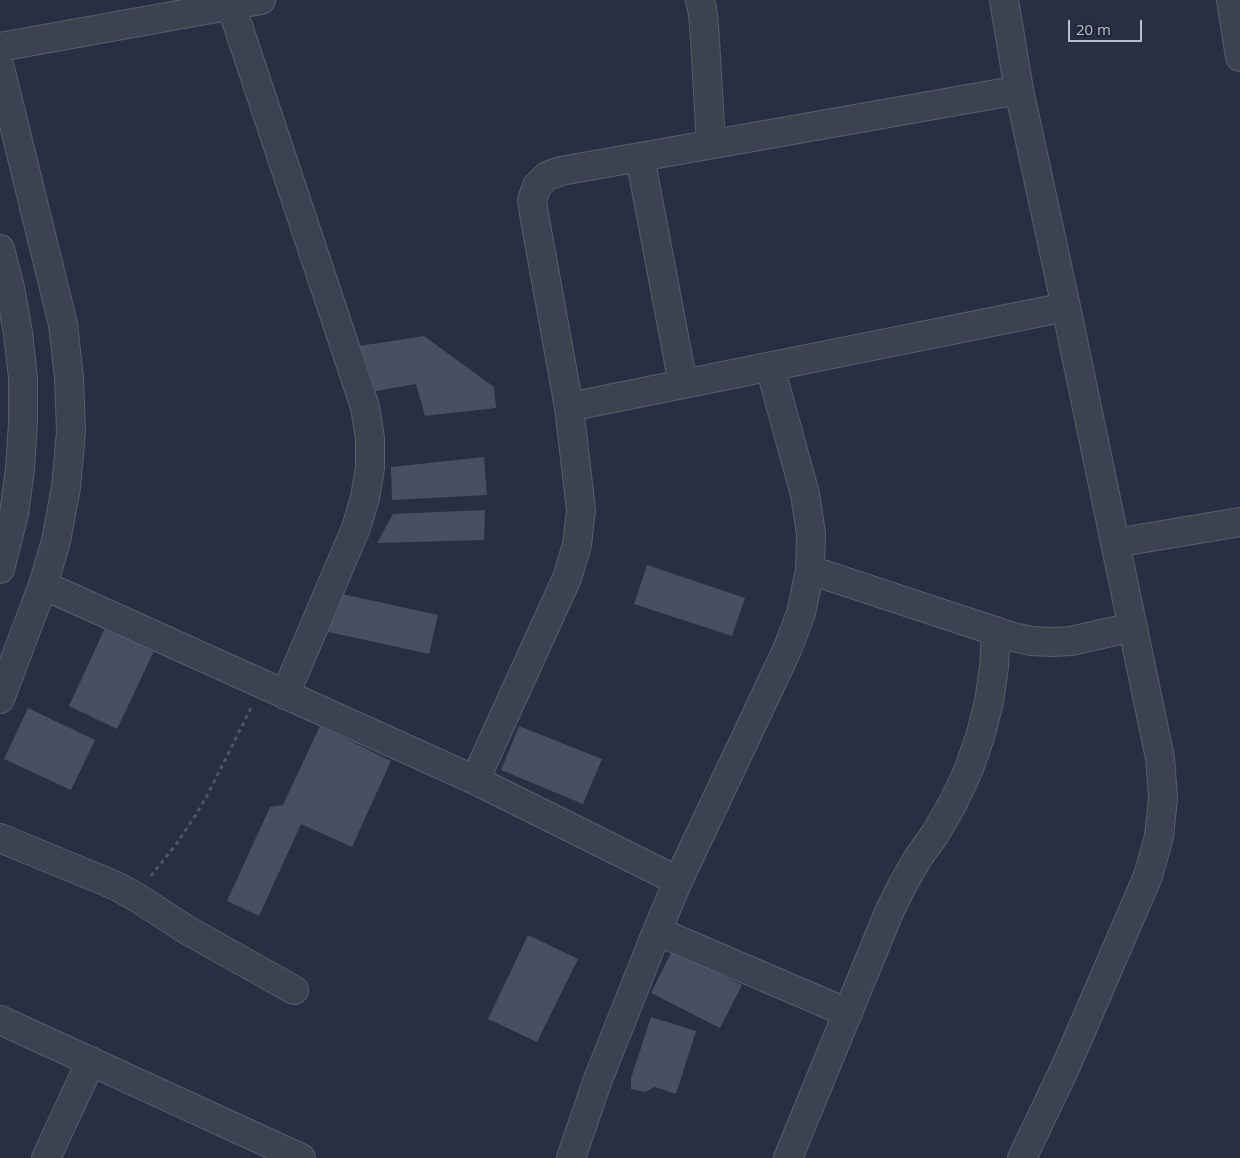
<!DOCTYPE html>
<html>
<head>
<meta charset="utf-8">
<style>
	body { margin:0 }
	#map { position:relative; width:1240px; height:1158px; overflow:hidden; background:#292f42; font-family:"Open Sans",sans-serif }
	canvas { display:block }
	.scale { position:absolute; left:1068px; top:20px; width:74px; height:22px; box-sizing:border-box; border:2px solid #babecb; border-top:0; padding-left:6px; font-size:15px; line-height:18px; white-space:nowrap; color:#babecb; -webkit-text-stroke:4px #222737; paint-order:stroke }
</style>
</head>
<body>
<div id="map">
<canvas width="1240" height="1158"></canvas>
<div class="scale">20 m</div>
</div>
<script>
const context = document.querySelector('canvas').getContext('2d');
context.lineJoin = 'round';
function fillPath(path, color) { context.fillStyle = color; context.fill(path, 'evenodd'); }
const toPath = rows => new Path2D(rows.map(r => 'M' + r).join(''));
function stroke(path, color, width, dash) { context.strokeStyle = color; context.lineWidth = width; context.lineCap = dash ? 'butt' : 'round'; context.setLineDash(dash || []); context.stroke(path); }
const building = toPath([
	[424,336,494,387,496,408,425,416,416,384,371,392,359,346],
	[484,457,487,495,392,500,391,467],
	[485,510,484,540,377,543,393,514],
	[647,565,745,598,732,636,634,604],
	[333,592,438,615,429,654,324,631],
	[105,628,154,651,117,729,69,706],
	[28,708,95,740,71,790,4,759],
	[320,726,391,761,352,847,301,824,259,916,227,901,270,807,283,805],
	[519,726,602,759,583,804,501,770],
	[528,935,578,959,537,1042,488,1019],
	[672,951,742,985,720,1028,651,993],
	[651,1017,696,1031,676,1094,655,1087,645,1092,631,1089,631,1078]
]);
const path = toPath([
	[151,876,177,843,195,816,209,792,251,708]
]);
const minor = toPath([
	[700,0,703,14,705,39,711,144],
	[1004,0,1019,90,1066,307,1160,758,1163,798,1159,837,1148,876,1066,1066,1022,1158],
	[1231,0,1240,57],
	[231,5,365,407,370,438,370,468,365,498,356,528,285,695],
	[0,47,261,0],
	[0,68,63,324,69,378,71,432,66,487,56,541,43,585,0,699],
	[640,157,683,384],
	[0,249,10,288,18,333,23,378,23,423,20,469,14,514,0,569],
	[569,407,1066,307],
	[1115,543,1240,522],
	[810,570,1013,637,1032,641,1052,642,1071,641,1133,627],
	[43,585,475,780,678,881],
	[475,780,567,578,577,545,581,510,569,407,534,214,532,200,537,186,547,176,561,171,1019,90],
	[0,838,107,882,122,889,136,897,187,930,294,990],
	[657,931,848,1013],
	[0,1020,301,1158],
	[46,1158,91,1061],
	[571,1158,597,1082,657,931,678,881,787,650,801,613,810,570,811,534,805,494,770,367],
	[788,1158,890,910,903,884,918,858,935,834,953,803,968,771,980,737,989,702,994,667,996,631]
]);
fillPath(building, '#484f63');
stroke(minor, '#585d6c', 30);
stroke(path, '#49595f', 3, [4, 4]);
stroke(minor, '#3d4251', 28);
</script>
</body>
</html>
